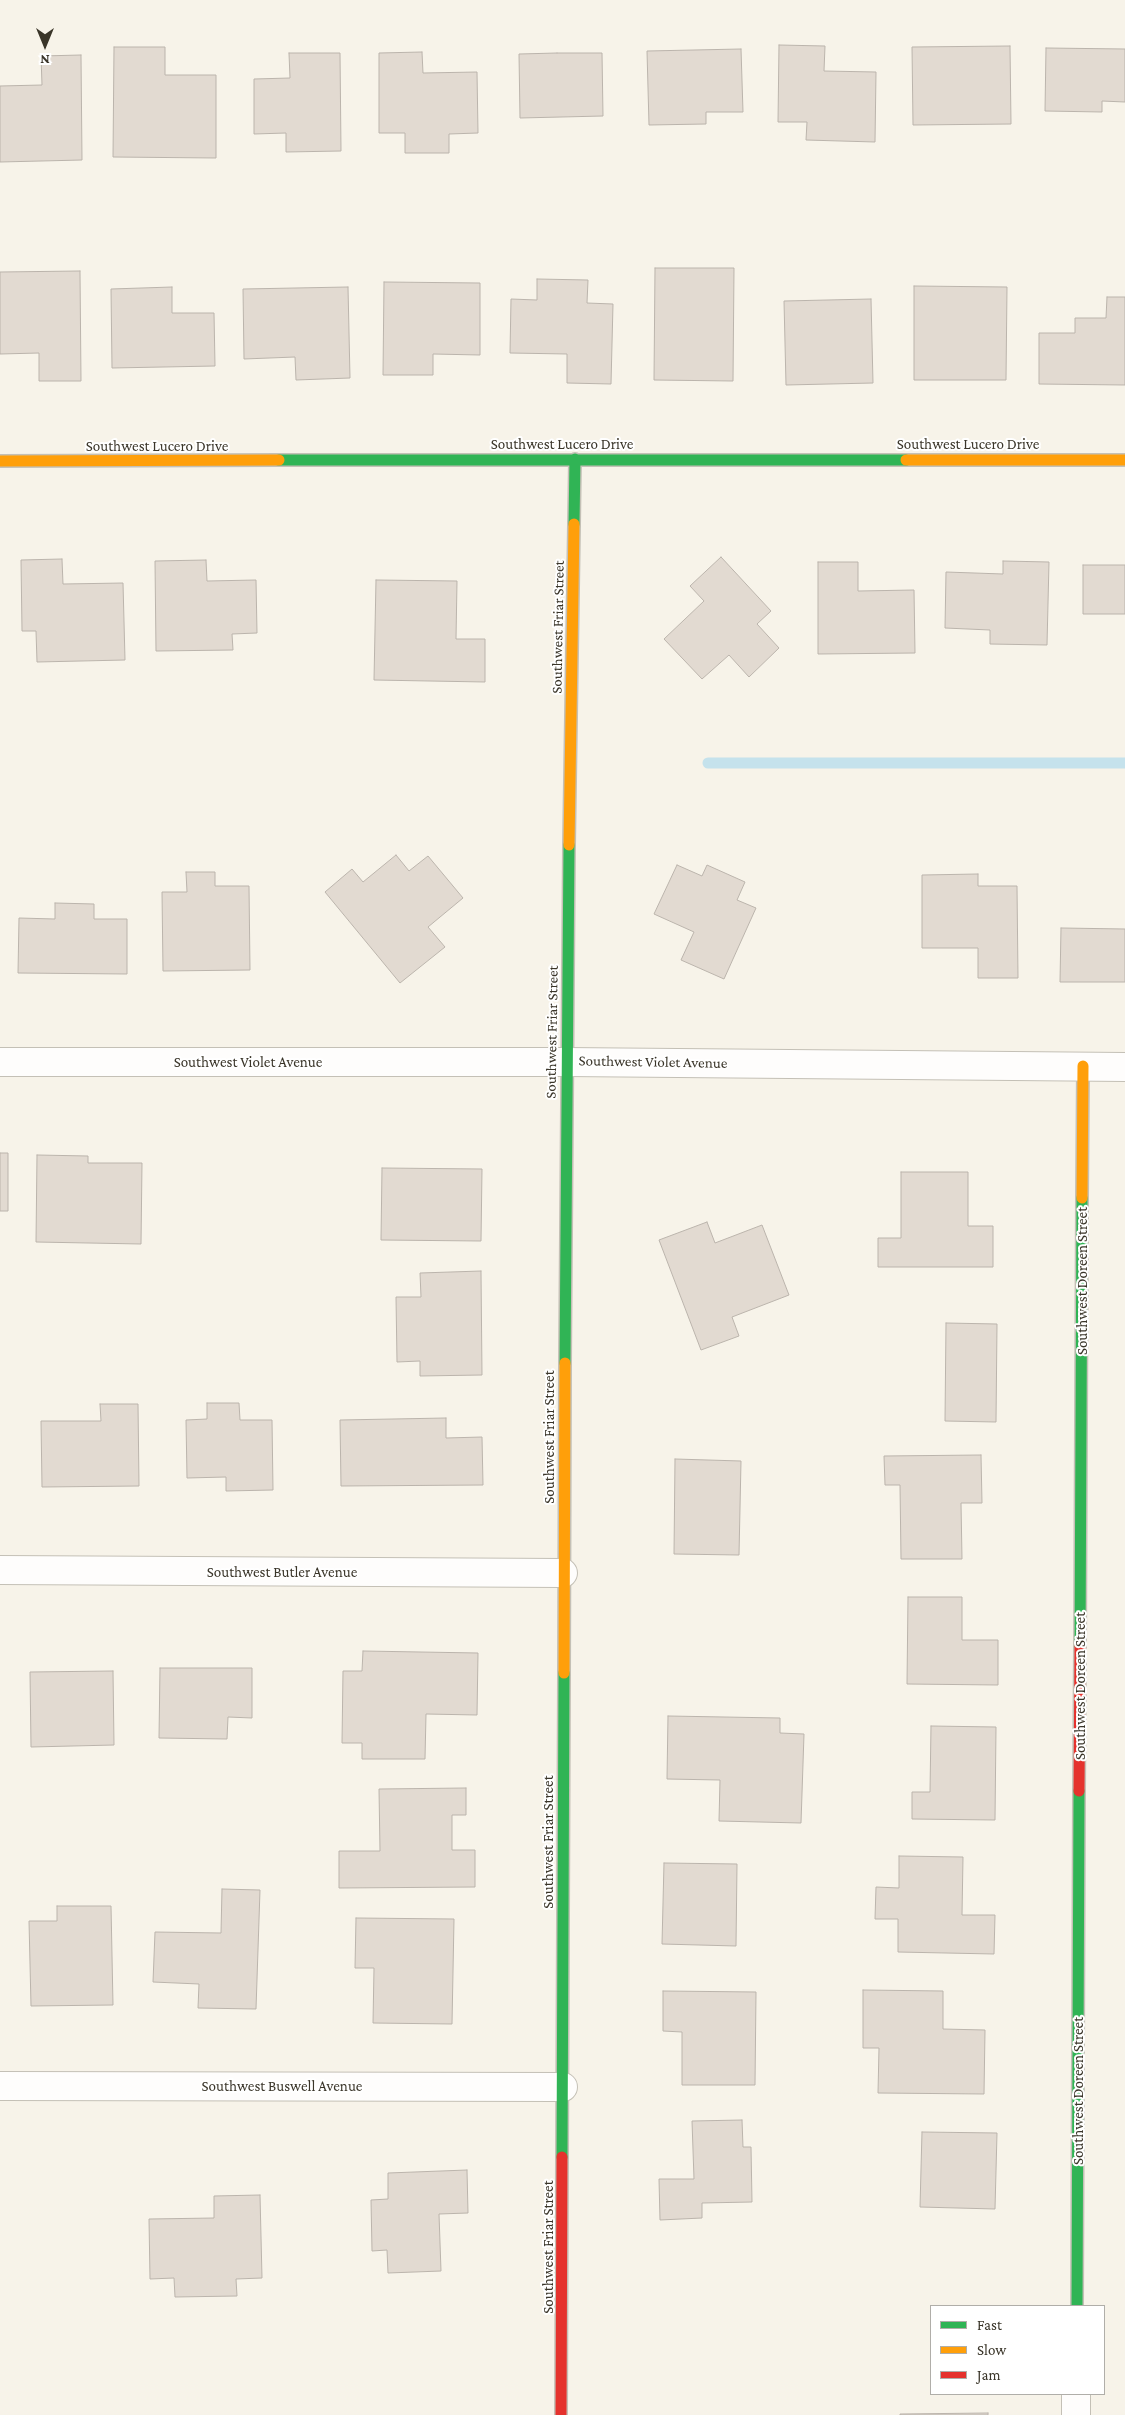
<!DOCTYPE html>
<html>
<head>
<meta charset="utf-8">
<style>
	body { margin:0 }
	#map { position:relative; width:1125px; height:2415px; overflow:hidden; background:#f7f3e9; font-family:"Crimson Pro",serif }
	canvas { display:block }
	.legend { position:absolute; left:930px; top:2305px; width:175px; height:90px; box-sizing:border-box; background:#fff; border:1px solid #b0aea9; margin:0; padding:6px 9px; list-style:none; font-size:15px; color:#3a3529 }
	.legend li { display:flex; align-items:center; gap:10px; height:25px }
	.legend b { width:25px; border:1px solid #b0aea9 }
	.north { position:absolute; left:20px; top:20px; width:50px; height:50px; -webkit-text-stroke:4px #fff; paint-order:stroke; rotate:180deg; font-size:14px; font-weight:700; line-height:20px; text-align:center; color:#3a3529 }
	.north::after { content:''; display:block; margin:auto; width:18px; height:22px; background:#3a3529; clip-path:polygon(50% 0,100% 100%,50% 72%,0 100%) }
</style>
</head>
<body>
<div id="map">
<canvas width="1125" height="2415"></canvas>
<ul class="legend">
<li><b style="height:6px;background:#30b455"></b>Fast</li>
<li><b style="height:6px;background:#ff9f0a"></b>Slow</li>
<li><b style="height:6px;background:#e5322d"></b>Jam</li>
</ul>
<div class="north">N</div>
</div>
<script>
const context = document.querySelector('canvas').getContext('2d');
context.lineJoin = 'round';
const toPath = rows => new Path2D(rows.map(r => 'M' + r).join(''));
function stroke(path, color, width, dash) { context.strokeStyle = color; context.lineWidth = width; context.lineCap = dash ? 'butt' : 'round'; context.setLineDash(dash || []); context.stroke(path); }
function fillPath(path, color) { context.fillStyle = color; context.fill(path, 'evenodd'); }
function write(font, color, halo, rows, align = 'center') {
  context.font = font + ' "Crimson Pro",serif'; context.lineWidth = 4; context.setLineDash([]); context.textBaseline = 'middle'; context.strokeStyle = halo; context.fillStyle = color; for (const [text, x, y, turn = 0] of rows) {
    context.save(); context.translate(x, y); context.rotate((+turn || 0) * Math.PI / 180); context.textAlign = isNaN(turn) ? turn : align; if (halo) context.strokeText(text, 0, 0); context.fillText(text, 0, 0); context.restore();
  }
}
const stream = toPath([
	[708,763,1125,763]
]);
const building = toPath([
	[779,45,825,46,824,71,876,72,875,142,806,140,807,122,778,122,779,45],
	[1010,46,1011,124,913,125,912,47,1010,46],
	[114,47,165,47,165,75,216,75,216,158,113,157,114,47],
	[1046,48,1125,49,1125,102,1102,101,1102,112,1045,111,1046,48],
	[741,49,743,112,706,112,706,124,649,125,647,51,741,49],
	[422,52,423,73,477,72,478,133,449,134,449,153,405,153,405,133,379,133,379,53,422,52],
	[289,53,340,53,341,151,286,152,286,133,254,134,254,79,290,78,289,53],
	[557,53,602,53,603,116,520,118,519,54,557,53],
	[81,55,82,160,0,162,0,86,42,85,41,56,81,55],
	[655,268,734,268,733,381,654,380,655,268],
	[80,271,81,381,39,381,39,353,0,354,0,272,80,271],
	[537,279,588,280,587,303,613,304,611,384,567,383,567,354,510,353,511,299,537,300,537,279],
	[384,282,480,283,480,355,433,354,433,375,383,375,384,282],
	[914,286,1007,287,1006,380,914,380,914,286],
	[172,287,172,313,214,313,215,366,112,368,111,289,172,287],
	[348,287,350,378,296,380,295,357,244,359,243,289,348,287],
	[1107,297,1125,297,1125,385,1039,384,1039,333,1075,333,1075,318,1106,318,1107,297],
	[871,299,873,383,786,385,784,301,871,299],
	[721,557,771,611,757,624,779,648,749,677,729,655,702,679,664,639,704,601,690,586,721,557],
	[62,559,63,584,123,583,125,660,37,662,36,631,22,631,21,560,62,559],
	[206,560,207,581,256,580,257,633,232,634,233,650,156,651,155,561,206,560],
	[1003,561,1049,562,1047,645,990,644,990,630,945,628,946,572,1003,574,1003,561],
	[818,562,858,562,858,591,914,590,915,653,818,654,818,562],
	[1083,565,1125,565,1125,614,1083,614,1083,565],
	[376,580,457,581,456,639,485,639,485,682,374,680,376,580],
	[396,855,409,871,428,856,463,898,428,927,445,947,400,983,325,892,352,869,363,882,396,855],
	[677,865,702,876,707,865,745,882,737,900,756,908,724,979,681,960,694,932,654,914,677,865],
	[186,872,215,872,215,886,249,886,250,970,163,971,162,892,187,892,186,872],
	[978,874,978,886,1017,886,1018,978,978,978,978,948,922,948,922,875,978,874],
	[55,903,94,904,94,919,127,919,127,974,18,973,19,918,55,919,55,903],
	[1061,928,1125,929,1125,982,1060,982,1061,928],
	[0,1153,8,1153,8,1211,0,1211,0,1153],
	[37,1155,88,1156,88,1163,142,1163,141,1244,36,1242,37,1155],
	[382,1168,482,1169,481,1241,381,1240,382,1168],
	[901,1172,968,1172,968,1226,993,1226,993,1267,878,1267,878,1238,901,1238,901,1172],
	[707,1222,715,1243,762,1225,789,1295,732,1317,739,1336,701,1350,659,1240,707,1222],
	[481,1271,482,1375,420,1376,420,1361,397,1362,396,1297,421,1297,420,1273,481,1271],
	[946,1323,997,1324,996,1422,945,1421,946,1323],
	[207,1403,239,1403,240,1420,272,1420,273,1490,226,1491,226,1477,187,1478,186,1420,207,1419,207,1403],
	[100,1404,138,1404,139,1486,42,1487,41,1421,101,1421,100,1404],
	[446,1418,446,1438,482,1437,483,1485,341,1486,340,1420,446,1418],
	[981,1455,982,1503,961,1503,962,1559,901,1559,900,1485,885,1485,884,1456,981,1455],
	[675,1459,741,1461,739,1555,674,1554,675,1459],
	[908,1597,962,1597,962,1640,998,1640,998,1685,907,1684,908,1597],
	[363,1651,478,1653,477,1715,426,1714,425,1759,362,1759,362,1743,342,1743,343,1671,362,1671,363,1651],
	[160,1668,252,1668,252,1718,228,1717,227,1739,159,1738,160,1668],
	[113,1671,114,1745,31,1747,30,1672,113,1671],
	[668,1716,780,1718,780,1733,804,1734,801,1823,719,1821,720,1780,667,1779,668,1716],
	[931,1726,996,1727,995,1820,912,1819,912,1792,930,1792,931,1726],
	[466,1788,466,1815,452,1815,452,1850,475,1850,475,1887,339,1888,339,1851,380,1851,379,1789,466,1788],
	[899,1856,963,1857,962,1915,995,1915,994,1954,898,1952,898,1919,875,1919,876,1887,899,1888,899,1856],
	[664,1863,737,1864,736,1946,662,1944,664,1863],
	[222,1889,260,1890,256,2009,198,2008,199,1984,153,1982,155,1932,221,1933,222,1889],
	[57,1906,111,1906,113,2005,31,2006,29,1921,57,1921,57,1906],
	[356,1918,454,1919,452,2024,373,2023,374,1968,355,1968,356,1918],
	[863,1990,943,1991,943,2029,985,2030,984,2094,878,2093,879,2048,863,2048,863,1990],
	[663,1991,756,1992,755,2085,682,2085,682,2032,663,2031,663,1991],
	[742,2120,743,2147,751,2147,752,2202,702,2203,702,2218,660,2220,659,2179,694,2179,692,2121,742,2120],
	[922,2132,997,2133,995,2209,920,2207,922,2132],
	[467,2170,468,2213,439,2214,441,2271,388,2273,387,2250,372,2251,371,2200,388,2199,388,2173,467,2170],
	[260,2195,262,2278,236,2279,237,2296,175,2297,174,2278,150,2279,149,2219,214,2218,214,2196,260,2195],
	[988,2413,988,2415,900,2415,900,2414,988,2413]
]);
const street = toPath([
	[0,1062,566,1062,1125,1067],
	[0,1570,563,1573],
	[0,2086,563,2087],
	[1076,2415,1076,2394]
]);
const fast = toPath([
	[279,460,906,460],
	[574,524,575,459],
	[565,1363,569,845],
	[1080,1646,1082,1198],
	[562,2157,564,1673],
	[1077,2306,1079,1791]
]);
const slow = toPath([
	[906,460,1125,460],
	[0,461,279,460],
	[569,845,574,524],
	[1082,1198,1083,1066],
	[564,1673,565,1363]
]);
const jam = toPath([
	[1079,1791,1080,1646],
	[561,2415,562,2157]
]);
const streetNames = [
	["Southwest Lucero Drive",562,444],
	["Southwest Lucero Drive",968,444],
	["Southwest Lucero Drive",157,446],
	["Southwest Friar Street",558,627,-89],
	["Southwest Friar Street",552,1032,-89],
	["Southwest Violet Avenue",248,1062],
	["Southwest Violet Avenue",653,1062,1],
	["Southwest Doreen Street",1082,1281,-90],
	["Southwest Friar Street",549,1437,-90],
	["Southwest Butler Avenue",282,1572],
	["Southwest Doreen Street",1080,1686,-90],
	["Southwest Friar Street",548,1842,-90],
	["Southwest Buswell Avenue",282,2086],
	["Southwest Doreen Street",1078,2091,-90],
	["Southwest Friar Street",548,2247,-90]
];
stroke(stream, '#c5e2ec', 11);
fillPath(building, '#e2dad1');
stroke(building, '#bbb4ac', 1);
stroke(street, '#c4c0b6', 30);
stroke(fast, '#c4c0b6', 14);
stroke(slow, '#c4c0b6', 14);
stroke(jam, '#c4c0b6', 14);
stroke(street, '#fefdfc', 28);
stroke(fast, '#30b455', 11);
stroke(slow, '#ff9f0a', 11);
stroke(jam, '#e5322d', 11);
write('15px', '#3a3529', '#fff', streetNames);
</script>
</body>
</html>
